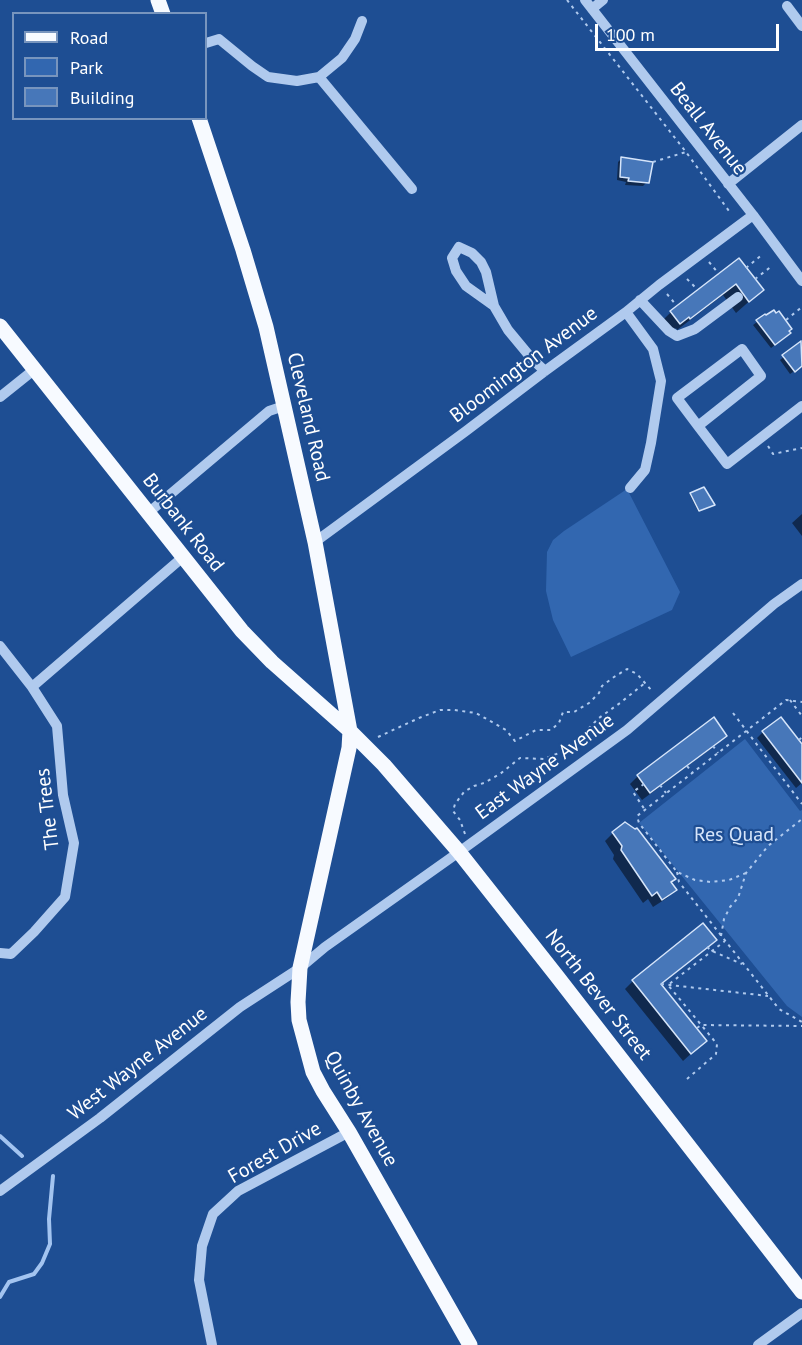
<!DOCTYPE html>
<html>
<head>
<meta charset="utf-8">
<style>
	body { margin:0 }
	#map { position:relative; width:802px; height:1345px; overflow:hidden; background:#1e4e93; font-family:"PT Sans",sans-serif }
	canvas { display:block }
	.legend { position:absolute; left:12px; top:12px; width:195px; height:108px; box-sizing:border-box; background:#1e4e93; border:2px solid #7895be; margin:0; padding:8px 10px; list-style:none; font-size:18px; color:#fff }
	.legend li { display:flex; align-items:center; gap:12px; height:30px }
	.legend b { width:30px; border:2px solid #7895be }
	.scale { position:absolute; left:595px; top:24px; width:184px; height:27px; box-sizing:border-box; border:3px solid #fff; border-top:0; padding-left:8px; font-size:18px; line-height:21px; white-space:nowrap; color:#fff; -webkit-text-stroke:4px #1e4e93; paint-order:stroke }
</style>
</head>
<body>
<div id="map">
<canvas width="802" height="1345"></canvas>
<ul class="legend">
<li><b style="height:8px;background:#f7faff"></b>Road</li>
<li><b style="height:16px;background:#3267b0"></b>Park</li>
<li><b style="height:16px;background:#4777b9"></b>Building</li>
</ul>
<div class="scale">100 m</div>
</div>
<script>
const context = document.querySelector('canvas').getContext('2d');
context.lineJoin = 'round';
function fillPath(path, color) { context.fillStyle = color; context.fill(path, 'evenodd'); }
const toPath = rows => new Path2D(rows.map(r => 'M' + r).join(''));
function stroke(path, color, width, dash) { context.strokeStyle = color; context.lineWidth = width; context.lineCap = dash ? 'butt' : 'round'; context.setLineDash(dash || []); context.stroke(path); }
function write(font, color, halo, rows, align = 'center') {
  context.font = font + ' "PT Sans",sans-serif'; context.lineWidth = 4.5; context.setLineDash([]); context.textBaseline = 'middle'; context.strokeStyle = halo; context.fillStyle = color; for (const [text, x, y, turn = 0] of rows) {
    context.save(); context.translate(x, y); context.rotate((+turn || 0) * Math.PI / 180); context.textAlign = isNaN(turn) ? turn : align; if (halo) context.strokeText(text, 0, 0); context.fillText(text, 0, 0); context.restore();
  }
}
const green = toPath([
	[627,489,680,592,672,610,571,657,553,620,546,591,547,552,553,540,564,531],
	[745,739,800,811,802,810,802,1017,787,1006,639,823]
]);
const shadow = toPath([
	[621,159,647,182,643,186,625,185,626,182,617,180,618,162],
	[739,260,762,290,736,313,723,295,677,330,676,328,667,335,659,324,671,312],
	[765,316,785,337,771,348,753,325],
	[801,343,802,366,790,374,780,360],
	[691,494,713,505,698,511,690,495],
	[802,514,802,536,792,523],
	[763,732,802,746,802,783,796,788,757,738],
	[725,735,717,744,642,800,630,784,638,776],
	[613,833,670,883,675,890,667,898,653,907,648,899,643,903,613,859,614,855,605,841],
	[633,981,660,984,705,1041,683,1061,625,989]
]);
const stream = toPath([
	[0,1136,22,1156],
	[0,1297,9,1282,34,1274,42,1263,50,1244,49,1219,53,1176]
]);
const building = toPath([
	[621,157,653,162,649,183,628,181,629,178,620,177,621,157],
	[739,258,764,290,749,302,736,284,690,319,689,317,680,324,670,311,739,258],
	[774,310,776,313,779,311,792,329,789,331,791,333,775,345,756,320,765,314,766,315,774,310],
	[801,341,802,366,795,372,782,355,801,341],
	[704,487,715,505,699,511,690,493,704,487],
	[714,717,727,736,650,793,637,775,714,717],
	[781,717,802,744,802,783,762,731,781,717],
	[625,822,635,829,637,828,676,879,671,882,677,890,662,900,657,892,652,896,621,850,622,846,612,832,625,822],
	[703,923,717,940,661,984,707,1041,691,1054,632,980,703,923]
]);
const path = toPath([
	[567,0,686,152,729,211],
	[653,162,686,152],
	[709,262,719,274],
	[746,268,763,254],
	[687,279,698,290],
	[755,279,772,266],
	[667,294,677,306],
	[786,320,802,307],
	[768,446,773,454,802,448],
	[790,700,802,716],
	[733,713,802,804],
	[378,737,419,718,440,710,454,710,476,713,506,730,515,741,536,730,551,730,559,723,563,712,574,712,589,703,599,693,602,686,614,677,627,669,637,674,653,692],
	[799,740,802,737],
	[713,746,718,753],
	[687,766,693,773],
	[644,784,633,792,645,810],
	[660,785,666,793],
	[465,834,460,820,453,811,455,804,464,792,474,786,484,783,500,774,520,758,544,759,571,748,580,743,587,730,599,718,620,703,645,683],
	[677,872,679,882,779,1009,802,1022],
	[746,873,729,880,710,882,695,880,677,872,639,823,637,816,786,700,802,702],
	[721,936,724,919,730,907,738,898,746,873,768,846,802,819],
	[707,947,712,951,742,964],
	[661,984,768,996],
	[697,1028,701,1025,802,1026],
	[687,1079,716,1054,717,1044,668,985,725,941]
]);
const minor = toPath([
	[585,0,753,215,802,281],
	[787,6,802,26],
	[592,9,603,0],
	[362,21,355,39,342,58,319,77,412,189],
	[206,43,219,39,252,66,268,77,297,81,319,77],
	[728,184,802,125],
	[640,300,669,331,677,336,695,329,738,297],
	[494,306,466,286,456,271,452,258,459,247,472,253,481,262,486,272,494,306,508,330,532,359,545,371],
	[626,312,653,349,661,381,651,443,645,470,630,488],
	[0,397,35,369],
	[698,426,761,376,742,349,677,398,698,426,727,464,802,406],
	[148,513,269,411,284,406],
	[315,542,466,431,545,371,626,312,659,285,753,215],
	[0,646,32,687,57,726,63,795,74,843,65,897,34,932,11,954,0,953],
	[32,687,183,557],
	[0,1191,100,1118,240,1007,300,968,325,947,459,852,627,730,774,604,802,584],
	[212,1345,199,1280,202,1246,213,1214,238,1191,349,1132],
	[758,1345,802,1313]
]);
const major = toPath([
	[158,0,163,14],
	[199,118,243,250,266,327,315,542,350,731,349,748,300,968,298,1002,299,1020,313,1072,323,1091,349,1132,470,1345],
	[0,326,242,631,272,662,350,731,384,765,459,852,556,975,802,1292]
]);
const streetNames = [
	["Beall Avenue",708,129,52],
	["Bloomington Avenue",524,365,-37],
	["Cleveland Road",308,417,77],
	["Burbank Road",183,523,52],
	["East Wayne Avenue",545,767,-36],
	["The Trees",48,809,-97],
	["North Bever Street",598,995,52],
	["West Wayne Avenue",138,1064,-38],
	["Quinby Avenue",361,1109,61],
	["Forest Drive",275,1153,-30]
];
const parkNames = [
	["Res Quad",734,835]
];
fillPath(green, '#3267b0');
fillPath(shadow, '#0007');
stroke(stream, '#a3c4f0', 4);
fillPath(building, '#4777b9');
stroke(building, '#d6e5fa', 1.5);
stroke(path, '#b0caee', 2, [3, 4.5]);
stroke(minor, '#b0caee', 10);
stroke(major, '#f7faff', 15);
write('20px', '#fff', '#1e4e93', streetNames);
write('20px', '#d6e5fa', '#1e4e93', parkNames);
</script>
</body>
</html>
